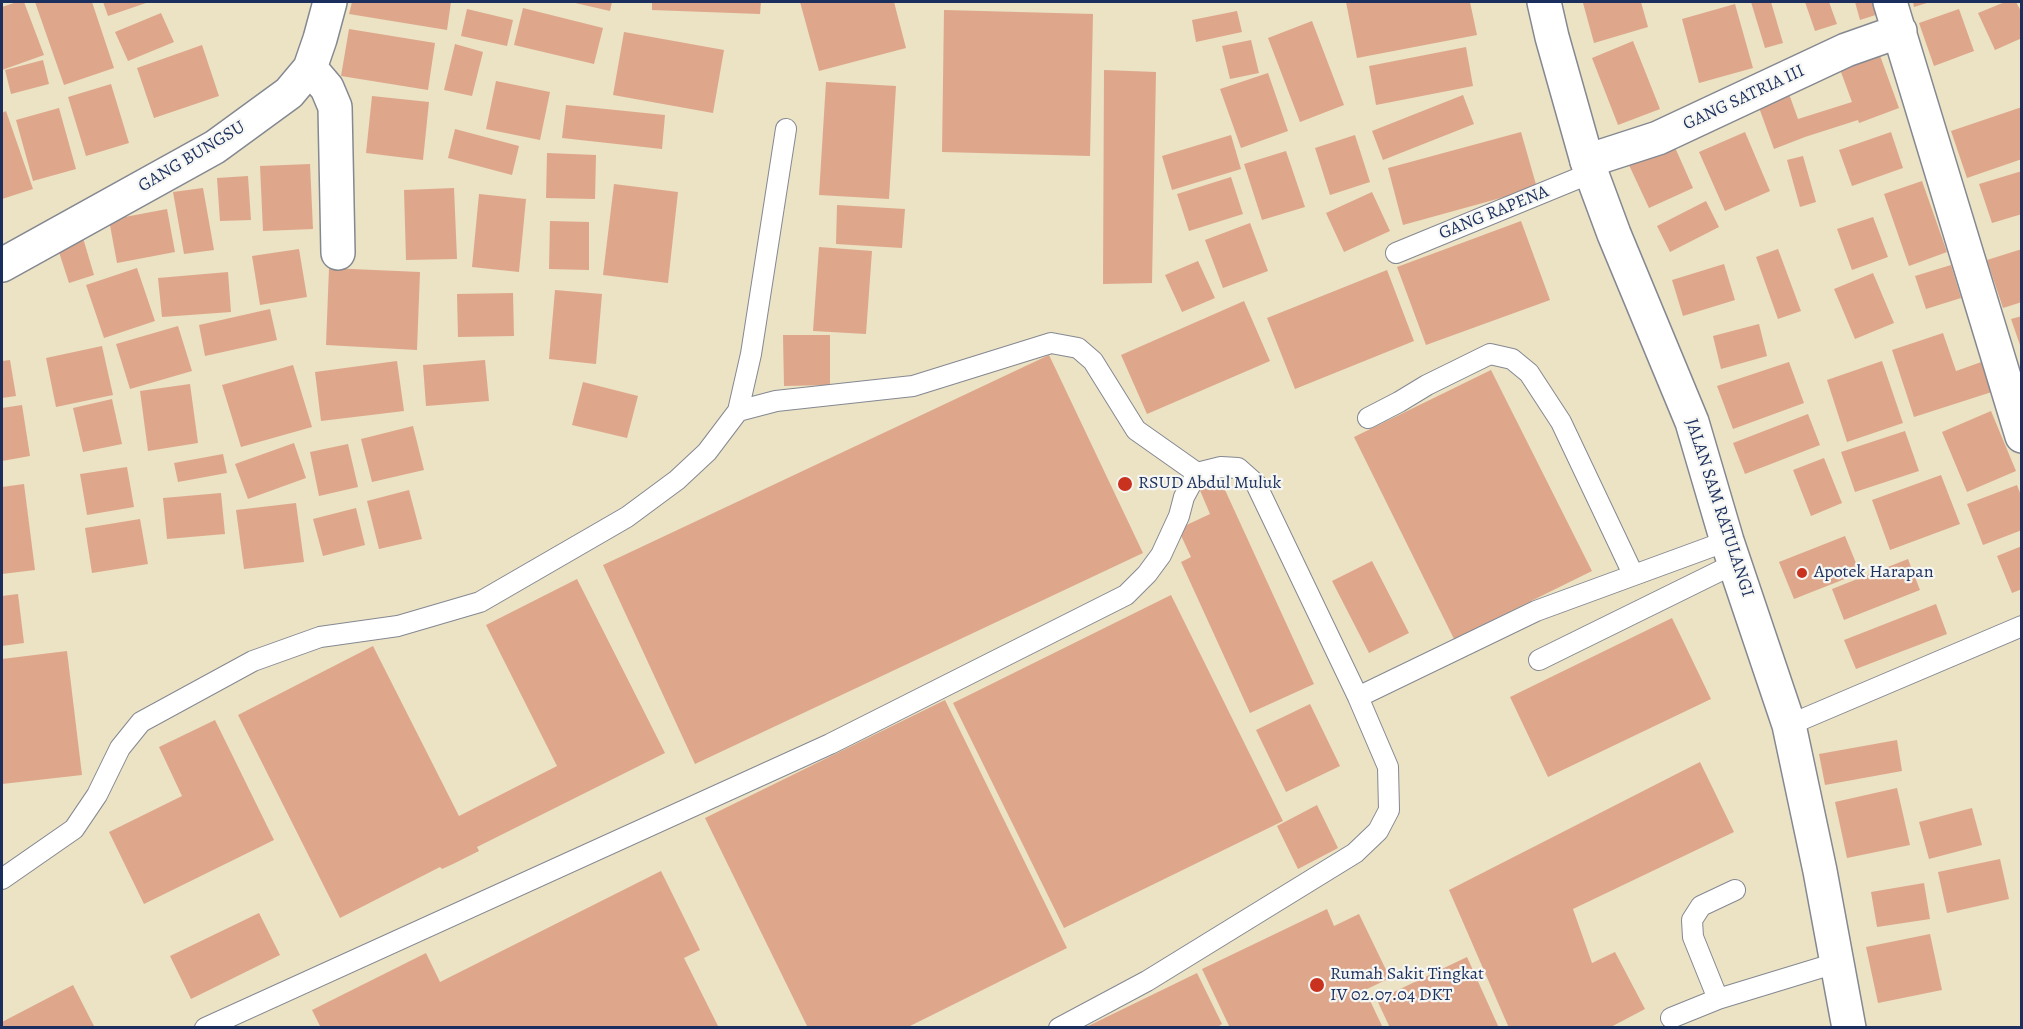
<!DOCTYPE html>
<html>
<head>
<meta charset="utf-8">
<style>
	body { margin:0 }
	#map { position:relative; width:2023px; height:1029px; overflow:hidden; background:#ece2c4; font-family:Alegreya,serif }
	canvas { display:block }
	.frame { position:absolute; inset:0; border:3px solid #1b2f5e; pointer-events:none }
</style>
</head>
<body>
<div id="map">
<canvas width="2023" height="1029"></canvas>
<div class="frame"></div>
</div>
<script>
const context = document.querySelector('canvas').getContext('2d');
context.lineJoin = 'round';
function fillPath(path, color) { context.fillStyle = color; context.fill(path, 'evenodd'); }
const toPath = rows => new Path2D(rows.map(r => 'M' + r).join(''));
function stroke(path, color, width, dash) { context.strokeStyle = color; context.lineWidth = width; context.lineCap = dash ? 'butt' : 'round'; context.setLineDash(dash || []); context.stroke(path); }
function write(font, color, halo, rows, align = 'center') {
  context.font = font + ' Alegreya,serif'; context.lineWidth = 4.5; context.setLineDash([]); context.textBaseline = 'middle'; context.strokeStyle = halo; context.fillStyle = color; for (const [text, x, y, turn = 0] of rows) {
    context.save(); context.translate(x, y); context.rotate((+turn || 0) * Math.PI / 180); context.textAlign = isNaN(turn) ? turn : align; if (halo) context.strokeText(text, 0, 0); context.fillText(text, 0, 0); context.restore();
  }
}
const building = toPath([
	[17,2,24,2,44,55,2,70,2,7],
	[35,2,92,2,114,68,64,85],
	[103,2,149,2,108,16],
	[352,2,451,2,447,30,349,14],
	[571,2,612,2,610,11],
	[652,2,761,2,760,14,652,10],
	[800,2,894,2,906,48,819,71],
	[1346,2,1470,2,1477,35,1357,58],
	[1587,2,1641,2,1648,27,1594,43,1583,3],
	[1751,2,1771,2,1783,43,1765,48],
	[1805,2,1829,2,1837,24,1815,31],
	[1855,2,1881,2,1885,12,1860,20],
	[1913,2,1930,2,1914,7],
	[2005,2,2016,2,2022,13,2022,38,1995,50,1978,13],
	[1735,4,1753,68,1699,83,1682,19],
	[523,8,603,28,594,64,514,45],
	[467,9,513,20,507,46,461,36],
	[1959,9,1974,51,1934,66,1919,23],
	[944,10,1093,14,1090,156,942,152],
	[1237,11,1242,32,1196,42,1192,20],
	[161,13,174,42,128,61,115,32],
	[1312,21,1344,105,1300,122,1268,38],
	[349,29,435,43,428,90,341,76],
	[624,32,724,50,713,113,613,95],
	[1251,40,1259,73,1230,79,1222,46],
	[1633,41,1660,109,1618,125,1592,58],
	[455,44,483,52,472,96,444,90],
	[202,45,219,96,154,118,137,68],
	[1466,47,1473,86,1376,105,1369,66],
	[1878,50,1899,108,1859,123,1858,120,1805,137,1774,149,1757,102,1788,91,1798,119,1852,102,1838,64],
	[43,60,49,84,11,94,5,70],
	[1104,70,1156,72,1152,283,1103,284],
	[1268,73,1288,131,1241,148,1220,89],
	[496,81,550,92,540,140,486,129],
	[826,82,896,86,889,199,819,195],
	[111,84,129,143,86,156,68,97],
	[1463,95,1474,124,1383,160,1372,131],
	[372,96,429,102,423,160,366,153],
	[566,105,665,115,662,149,562,138],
	[2022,107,2022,159,1967,178,1951,131],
	[59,108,76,169,33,181,16,120],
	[6,111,33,189,2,199,2,113],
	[455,129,519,146,512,175,448,158],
	[1521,132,1537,188,1403,225,1388,168],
	[1745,132,1770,191,1725,211,1699,152],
	[1891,132,1903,168,1852,186,1839,150],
	[1231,135,1241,169,1172,190,1162,156],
	[1355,135,1370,182,1330,195,1315,148],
	[1673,143,1693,188,1649,208,1628,163],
	[1286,151,1305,207,1262,220,1244,164],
	[547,153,596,155,595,199,546,198],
	[1803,156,1816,202,1800,207,1787,160],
	[310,164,313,229,263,231,260,166],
	[2022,171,2022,214,1992,223,1979,184],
	[248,176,251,220,220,221,217,178],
	[1231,177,1243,214,1189,231,1177,194],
	[1922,181,1947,252,1909,266,1884,194],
	[614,184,678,192,668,283,603,275],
	[203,188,214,250,184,254,173,192],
	[454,188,457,259,406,260,404,190],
	[1372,192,1390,231,1344,252,1326,213],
	[479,194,526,199,519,272,472,267],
	[1706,201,1719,227,1670,252,1657,226],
	[837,205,905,209,902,248,836,244],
	[167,209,175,252,117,263,109,220],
	[1873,217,1888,257,1852,270,1837,229],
	[550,221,589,222,589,270,549,269],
	[1521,221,1550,300,1426,345,1397,267],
	[1250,223,1268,271,1223,288,1205,240],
	[83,238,94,275,69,283,57,246],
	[819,247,872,251,866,334,813,331],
	[299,249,307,297,260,305,252,256],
	[1778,249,1801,311,1778,319,1756,257],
	[2022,249,2022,302,2003,308,1987,260],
	[1198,261,1215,298,1182,312,1165,275],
	[1724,264,1735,300,1683,316,1672,280],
	[1951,265,1961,298,1926,309,1915,276],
	[137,268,155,321,104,338,86,285],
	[329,268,420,272,417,350,326,345],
	[1387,270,1414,341,1295,389,1267,318],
	[228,272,231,312,162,317,158,278],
	[1873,273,1894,323,1855,339,1834,289],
	[555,290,602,294,596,364,549,359],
	[513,293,514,336,458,337,457,294],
	[1244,301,1270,361,1147,414,1121,355],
	[270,309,277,340,205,356,199,325],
	[2022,316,2022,348,2021,348,2011,319],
	[1759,324,1767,356,1721,369,1713,336],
	[178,326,192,371,130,389,116,344],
	[1943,333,1956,371,1987,360,1998,390,1914,417,1892,350],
	[783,335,830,335,830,385,784,386],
	[102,346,113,395,56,407,46,358],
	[1049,355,1143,553,695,764,603,565],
	[10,360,16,396,2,398,2,361],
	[485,360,489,401,426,406,423,365],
	[397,361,404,411,321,421,315,372],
	[1882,361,1903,423,1847,442,1827,380],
	[1789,362,1804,403,1733,429,1717,386],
	[293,365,312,427,241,447,222,385],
	[1491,370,1592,571,1454,639,1354,437],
	[583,382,638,396,627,438,572,425],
	[190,384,198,443,148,451,140,391],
	[112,399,122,444,83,452,73,408],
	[22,405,30,456,2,461,2,408],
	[1991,411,2016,471,1967,492,1942,432],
	[1808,414,1820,445,1745,474,1733,443],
	[413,426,424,470,372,482,361,439],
	[1905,431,1919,471,1855,492,1841,452],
	[294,443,306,478,248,499,235,464],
	[348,444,358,487,319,496,310,452],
	[223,454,227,473,178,482,174,463],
	[1824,458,1842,503,1811,516,1793,470],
	[127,467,134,507,87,515,80,474],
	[1941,475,1960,524,1890,550,1872,500],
	[1220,479,1314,684,1250,713,1181,562,1191,557,1178,529,1210,514,1199,488],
	[24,484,35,570,2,574,2,487],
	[2017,485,2022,498,2022,530,1983,545,1967,504],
	[409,490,422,539,379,549,367,501],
	[221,493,225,534,167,539,163,498],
	[296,503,304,562,244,569,236,510],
	[356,508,365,545,323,556,313,519],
	[140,519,148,564,92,573,85,528],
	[1845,536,1860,573,1794,599,1779,562],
	[2022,546,2022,589,2012,593,1997,556],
	[1908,559,1920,590,1844,620,1832,589],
	[1372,561,1409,633,1369,653,1332,581],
	[577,579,665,753,477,847,479,851,453,864,442,869,440,867,340,918,238,715,373,646,459,816,557,766,486,625],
	[18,594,24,643,2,646,2,596],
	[1171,595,1283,821,1064,928,953,703],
	[1936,604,1947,634,1856,669,1844,640],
	[1672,618,1711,699,1548,777,1510,697],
	[67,651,82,775,2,784,2,659],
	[945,700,1067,948,906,1028,808,1028,705,818],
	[1310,704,1340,766,1286,792,1256,730],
	[215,720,274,840,144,904,109,832,182,796,159,747],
	[1897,740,1902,771,1825,785,1819,754],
	[1700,762,1734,832,1573,909,1592,963,1615,952,1645,1009,1609,1028,1509,1028,1449,890],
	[1897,788,1910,845,1847,858,1835,802],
	[1317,805,1338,848,1298,869,1277,826],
	[1972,808,1982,845,1929,859,1919,822],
	[2000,859,2009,899,1947,913,1938,872],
	[661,871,700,950,684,958,719,1028,321,1028,312,1010,426,953,440,982],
	[1924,883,1930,919,1877,927,1871,892],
	[1327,909,1334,926,1359,914,1390,978,1365,990,1383,1028,1230,1028,1202,969],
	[259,913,280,955,191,999,170,956],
	[1930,934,1942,990,1878,1003,1866,947],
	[1467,957,1499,1028,1390,1028,1377,1000],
	[1197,973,1222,1024,1216,1028,1084,1028],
	[73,985,95,1028,2,1028,2,1022]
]);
const lane = toPath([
	[1396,253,1591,173],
	[738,411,751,354,786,129],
	[1368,418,1399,402,1427,385,1490,354,1512,359,1529,373,1561,422,1633,574],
	[1539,660,1736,563],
	[1789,725,2022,626],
	[2,879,74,829,97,795,120,748,141,722,253,661,320,637,398,626,480,602,627,517,677,480,707,452,738,411,776,401,913,386,1051,343,1078,348,1093,361,1136,430,1197,473],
	[1718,999,1693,937,1692,920,1701,906,1735,890],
	[1671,1018,1718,999,1836,963],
	[205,1028,830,744,1126,595,1147,574,1161,555,1179,516,1184,497,1197,473,1221,467,1238,468,1256,484,1358,697],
	[1059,1028,1147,981,1355,853,1378,831,1389,810,1388,767,1358,697,1536,611,1727,541]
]);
const street = toPath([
	[1890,2,2022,436],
	[310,68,327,88,335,107,338,253],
	[1587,161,1658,138,1846,50,1900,31],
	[2,265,215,147,289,93,310,68,320,39,330,2]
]);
const secondary = toPath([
	[1544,2,1552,37,1587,161,1614,234,1692,422,1727,541,1789,725,1820,871,1849,1028]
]);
const markers = [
	[1125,484,8,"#c8321e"],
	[1802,573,6,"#c8321e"],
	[1317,985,8,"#c8321e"]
];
const streetNames = [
	["GANG SATRIA III",1744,98,-25],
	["GANG BUNGSU",192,157,-31],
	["GANG RAPENA",1494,213,-22],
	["JALAN SAM RATULANGI",1719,508,72]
];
const poiNames = [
	["RSUD Abdul Muluk",1138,484],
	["Apotek Harapan",1814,573],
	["Rumah Sakit Tingkat",1330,975],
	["IV 02.07.04 DKT",1330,996]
];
fillPath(building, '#dea78b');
stroke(lane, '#848891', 22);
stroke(street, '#848891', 36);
stroke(secondary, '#848891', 36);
stroke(lane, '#fff', 20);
stroke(street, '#fff', 33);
stroke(secondary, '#fff', 33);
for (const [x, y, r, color] of markers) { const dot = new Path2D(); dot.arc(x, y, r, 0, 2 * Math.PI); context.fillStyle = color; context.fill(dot); stroke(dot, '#f6f6f2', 2); }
write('18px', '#1b2f5e', '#f6f6f2', streetNames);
write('18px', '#1b2f5e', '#f6f6f2', poiNames, 'left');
</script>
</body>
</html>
